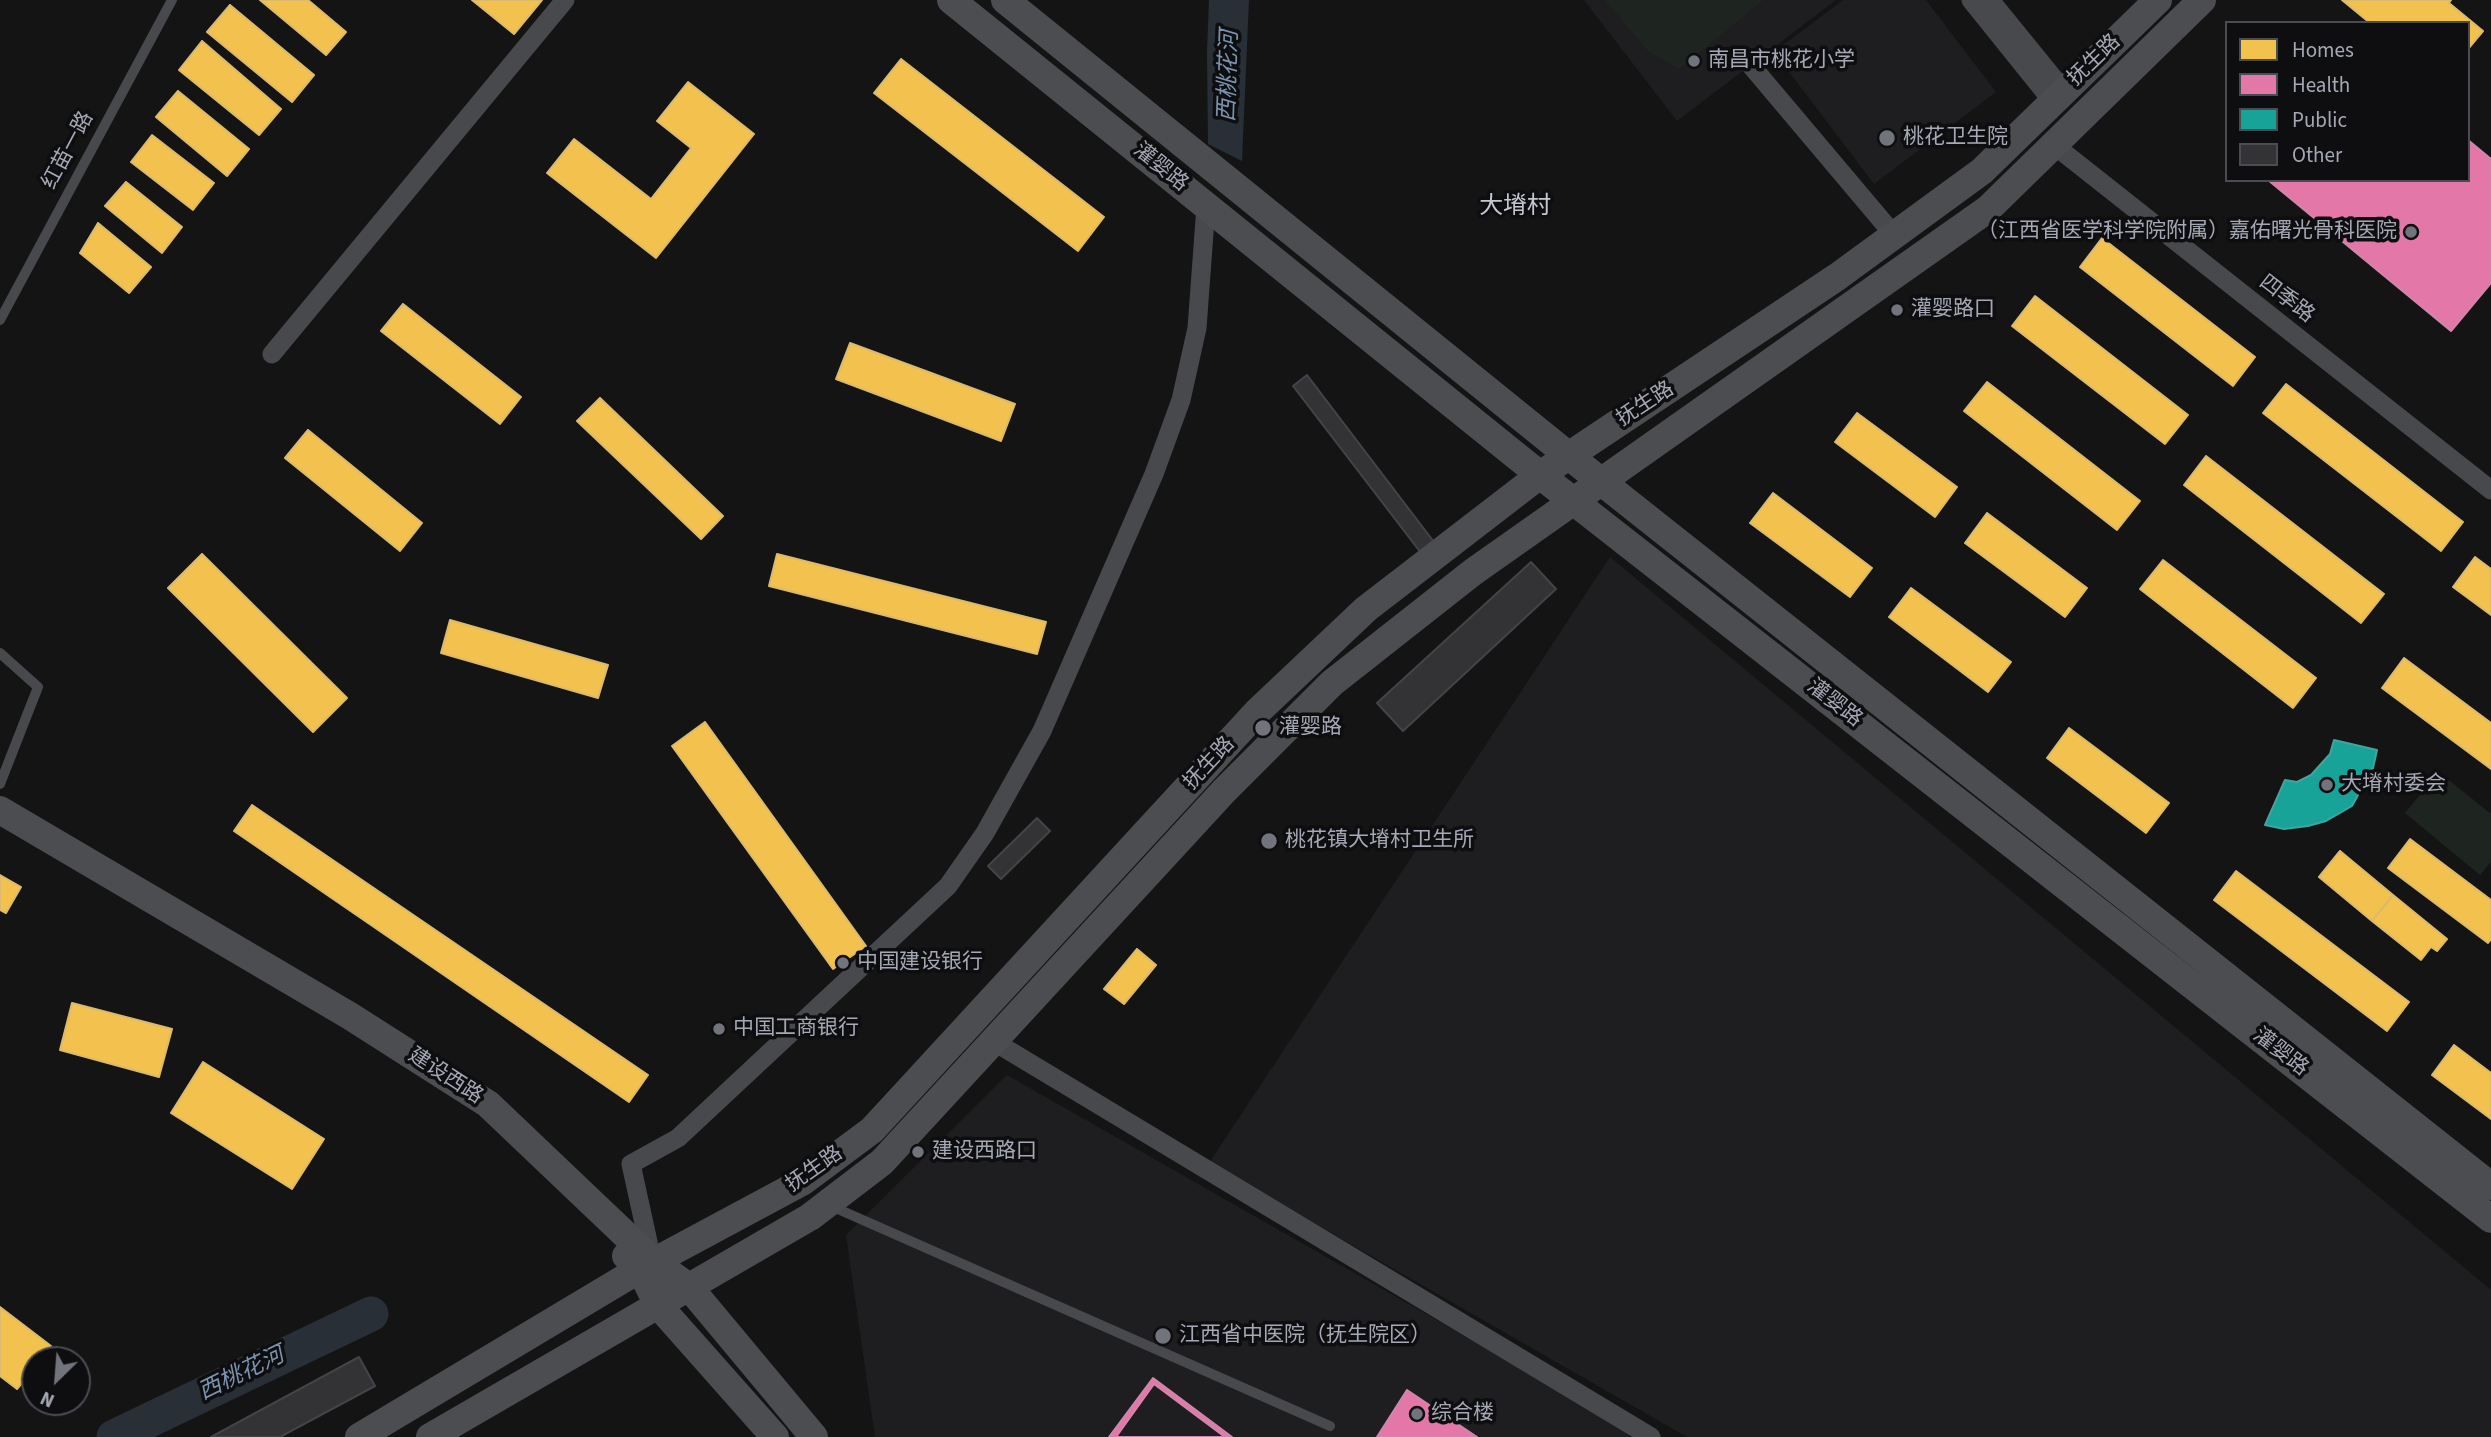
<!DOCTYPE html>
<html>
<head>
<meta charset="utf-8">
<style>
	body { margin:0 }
	#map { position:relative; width:2491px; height:1437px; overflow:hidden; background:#141414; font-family:"Source Sans 3",sans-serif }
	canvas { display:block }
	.legend { position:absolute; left:2225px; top:21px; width:245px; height:161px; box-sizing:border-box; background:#0e0e10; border:2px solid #4a4c52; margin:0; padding:9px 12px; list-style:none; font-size:21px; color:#a5a8b5 }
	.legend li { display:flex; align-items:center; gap:14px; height:35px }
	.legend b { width:35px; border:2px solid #4a4c52 }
	.north { position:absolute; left:21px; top:1346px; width:70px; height:70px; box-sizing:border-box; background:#0e0e10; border:2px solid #4a4c52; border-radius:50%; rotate:205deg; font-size:19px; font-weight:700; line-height:28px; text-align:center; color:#a5a8b5 }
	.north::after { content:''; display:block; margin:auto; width:24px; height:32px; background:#72747d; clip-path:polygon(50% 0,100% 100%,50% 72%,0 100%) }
</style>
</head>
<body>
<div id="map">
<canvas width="2491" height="1437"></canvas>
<ul class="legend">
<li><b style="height:19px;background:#f2c14e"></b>Homes</li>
<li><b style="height:19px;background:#e377a8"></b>Health</li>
<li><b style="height:19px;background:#17a398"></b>Public</li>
<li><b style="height:19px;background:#333335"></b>Other</li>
</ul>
<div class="north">N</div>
</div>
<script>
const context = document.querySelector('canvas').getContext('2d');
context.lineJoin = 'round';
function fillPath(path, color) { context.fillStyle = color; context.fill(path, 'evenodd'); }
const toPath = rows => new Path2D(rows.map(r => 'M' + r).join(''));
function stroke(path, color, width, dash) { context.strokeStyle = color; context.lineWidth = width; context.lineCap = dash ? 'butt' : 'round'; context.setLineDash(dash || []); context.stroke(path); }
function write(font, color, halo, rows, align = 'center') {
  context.font = font + ' "Source Sans 3","Noto Sans SC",sans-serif'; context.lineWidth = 7; context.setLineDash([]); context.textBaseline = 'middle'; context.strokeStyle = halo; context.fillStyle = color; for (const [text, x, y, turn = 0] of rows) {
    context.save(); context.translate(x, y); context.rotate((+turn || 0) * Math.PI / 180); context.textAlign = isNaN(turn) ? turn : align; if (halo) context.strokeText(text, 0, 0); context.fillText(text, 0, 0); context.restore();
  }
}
const built = toPath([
	[1584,0,1836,0,1677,121],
	[1843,0,1926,0,1996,92,1874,184,1774,52],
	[1610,557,2491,1290,2491,1437,1687,1437,1209,1163],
	[1007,1075,1642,1437,875,1437,846,1235]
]);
const green = toPath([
	[1605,0,1763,0,1679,69,1648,51],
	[2439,772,2491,814,2491,862,2480,875,2405,813]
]);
const water = toPath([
	[1209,0,1249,0,1242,161,1208,144,1207,52]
]);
const homes = toPath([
	[260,0,308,0,346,32,326,55,260,0],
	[472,0,542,0,514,34,472,0],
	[2342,0,2451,0,2449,3,2483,31,2468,49,2468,23,2370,23,2342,0],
	[230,5,314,75,292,102,207,32,230,5],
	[202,41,281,109,259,135,179,70,202,41],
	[901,59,1104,217,1078,251,874,93,901,59],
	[688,82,754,134,656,258,547,173,574,139,651,199,691,148,657,121,688,82],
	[178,91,249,149,227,176,156,117,178,91],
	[152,135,214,183,193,210,131,162,152,135],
	[126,182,182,227,162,253,105,206,126,182],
	[98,223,151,267,129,293,80,253,98,223],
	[2102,238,2255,357,2233,386,2080,267,2102,238],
	[2035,296,2188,415,2165,444,2012,326,2035,296],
	[403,304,521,397,500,424,381,331,403,304],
	[850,343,1015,404,1001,441,836,379,850,343],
	[1987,382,2140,501,2117,530,1964,411,1987,382],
	[2286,384,2463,522,2441,551,2263,413,2286,384],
	[600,398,723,516,701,539,577,421,600,398],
	[1857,413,1957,487,1935,517,1835,442,1857,413],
	[308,430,422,523,400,551,285,458,308,430],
	[2206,456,2384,594,2361,623,2184,485,2206,456],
	[1773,493,1872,568,1850,597,1750,523,1773,493],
	[1987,513,2087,588,2065,617,1965,543,1987,513],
	[202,554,347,698,313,732,168,588,202,554],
	[777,554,1046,622,1037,654,769,586,777,554],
	[2475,557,2491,569,2491,615,2453,587,2475,557],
	[2163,560,2316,678,2293,708,2140,589,2163,560],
	[1911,588,2011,662,1988,692,1889,617,1911,588],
	[450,620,608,665,598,698,441,653,450,620],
	[2404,658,2491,723,2491,769,2382,688,2404,658],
	[705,722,866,946,833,969,672,746,705,722],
	[2069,728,2169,803,2146,833,2047,758,2069,728],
	[252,805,648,1075,629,1102,234,831,252,805],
	[2410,839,2491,900,2491,939,2488,943,2388,868,2410,839],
	[2340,851,2393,895,2372,921,2319,877,2340,851],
	[2236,871,2409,1002,2387,1031,2214,900,2236,871],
	[0,875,21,887,6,913,0,910,0,875],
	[2393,895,2447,939,2437,951,2431,947,2421,960,2372,921,2393,895],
	[1137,949,1156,965,1124,1004,1104,989,1137,949],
	[72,1003,172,1029,159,1077,60,1050,72,1003],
	[2454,1045,2491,1073,2491,1119,2432,1075,2454,1045],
	[203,1062,324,1139,292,1189,171,1113,203,1062],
	[0,1307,51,1346,40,1360,35,1360,35,1367,17,1389,0,1376,0,1307]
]);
const health = toPath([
	[2468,140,2491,159,2491,283,2451,331,2268,180,2468,180,2468,140],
	[1153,1378,1232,1437,1109,1437,1153,1378],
	[1154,1384,1225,1437,1116,1437,1154,1384],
	[1407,1390,1477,1437,1377,1437,1407,1390]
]);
const public = toPath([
	[2334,740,2377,750,2373,768,2352,806,2326,821,2308,826,2284,829,2265,825,2285,780,2297,782,2311,775,2330,754,2334,740]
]);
const river = toPath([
	[114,1437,371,1314]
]);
const building = toPath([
	[1307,375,1434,542,1421,553,1293,386,1307,375],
	[1531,562,1556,589,1403,731,1377,703,1531,562],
	[1037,818,1050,831,1001,879,988,866,1037,818],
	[359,1357,375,1386,280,1437,211,1437,359,1357]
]);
const lane = toPath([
	[0,320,172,0],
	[0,653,38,687,0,784],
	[831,1206,1330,1426]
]);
const street = toPath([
	[1971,0,2053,102],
	[1990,0,2064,91],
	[1743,56,1894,235],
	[2054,145,2491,490],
	[272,354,565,0],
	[993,1041,1651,1437],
	[652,1260,631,1164,678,1138,948,886,985,833,1042,731,1154,474,1181,400,1197,328,1206,206]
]);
const secondary = toPath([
	[951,0,1540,475,2491,1219],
	[1005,0,1569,456,2491,1186],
	[0,810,350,1016,488,1104,653,1261,689,1287,814,1437],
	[626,1256,640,1269,658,1305,775,1437],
	[359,1437,640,1269,802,1182,872,1130,1257,712,1366,609,1540,475,1837,277,1982,171,2158,0],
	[430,1437,810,1217,882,1162,1224,791,1332,683,1473,572,1988,209,2202,0]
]);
const markers = [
	[1694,61,7,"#72747d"],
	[1887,138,9,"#72747d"],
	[2411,232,7,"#72747d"],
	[1897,310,7,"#72747d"],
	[1263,728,9,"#72747d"],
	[2327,785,7,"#72747d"],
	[1269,841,9,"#72747d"],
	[843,963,7,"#72747d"],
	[719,1029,7,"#72747d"],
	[918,1152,7,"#72747d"],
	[1163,1336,9,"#72747d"],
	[1417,1414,7,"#72747d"]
];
const poiNames = [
	["南昌市桃花小学",1708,61],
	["桃花卫生院",1903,138],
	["（江西省医学科学院附属）嘉佑曙光骨科医院",2397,232,"right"],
	["灌婴路口",1911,310],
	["灌婴路",1279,728],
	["大塉村委会",2341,785],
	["桃花镇大塉村卫生所",1285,841],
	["中国建设银行",857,963],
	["中国工商银行",733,1029],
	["建设西路口",932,1152],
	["江西省中医院（抚生院区）",1179,1336],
	["综合楼",1431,1414]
];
const streetNames = [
	["抚生路",2095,61,-44],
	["红苗一路",69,151,-62],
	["灌婴路",1160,168,39],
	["四季路",2286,300,38],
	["抚生路",1646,405,-33],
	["灌婴路",1834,704,38],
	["抚生路",1210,764,-47],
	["灌婴路",2280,1053,38],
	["建设西路",445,1077,33],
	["抚生路",815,1170,-35]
];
const waterNames = [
	["西桃花河",1230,76,-88],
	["西桃花河",242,1375,-26]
];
const quarterNames = [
	["大塉村",1515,208]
];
fillPath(built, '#1e1e20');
fillPath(green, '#1e241f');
fillPath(water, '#292f37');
fillPath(homes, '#f2c14e');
stroke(homes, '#dbba6d', 2);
fillPath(health, '#e377a8');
stroke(health, '#d086ac', 2);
fillPath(public, '#17a398');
stroke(public, '#42a4a1', 2);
stroke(river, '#292f37', 35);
fillPath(building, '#333335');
stroke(building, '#434448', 2);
stroke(lane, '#48494c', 10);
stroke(street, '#48494c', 19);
stroke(secondary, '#4c4d50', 28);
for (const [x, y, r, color] of markers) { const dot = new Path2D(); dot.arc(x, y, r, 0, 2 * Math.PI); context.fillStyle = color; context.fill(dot); stroke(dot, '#0e0e10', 2.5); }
write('21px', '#a5a8b5', '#0e0e10', poiNames, 'left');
write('21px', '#a5a8b5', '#0e0e10', streetNames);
write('italic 23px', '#7c93b0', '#0e0e10', waterNames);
write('24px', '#c6c8d1', '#0e0e10', quarterNames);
</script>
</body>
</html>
